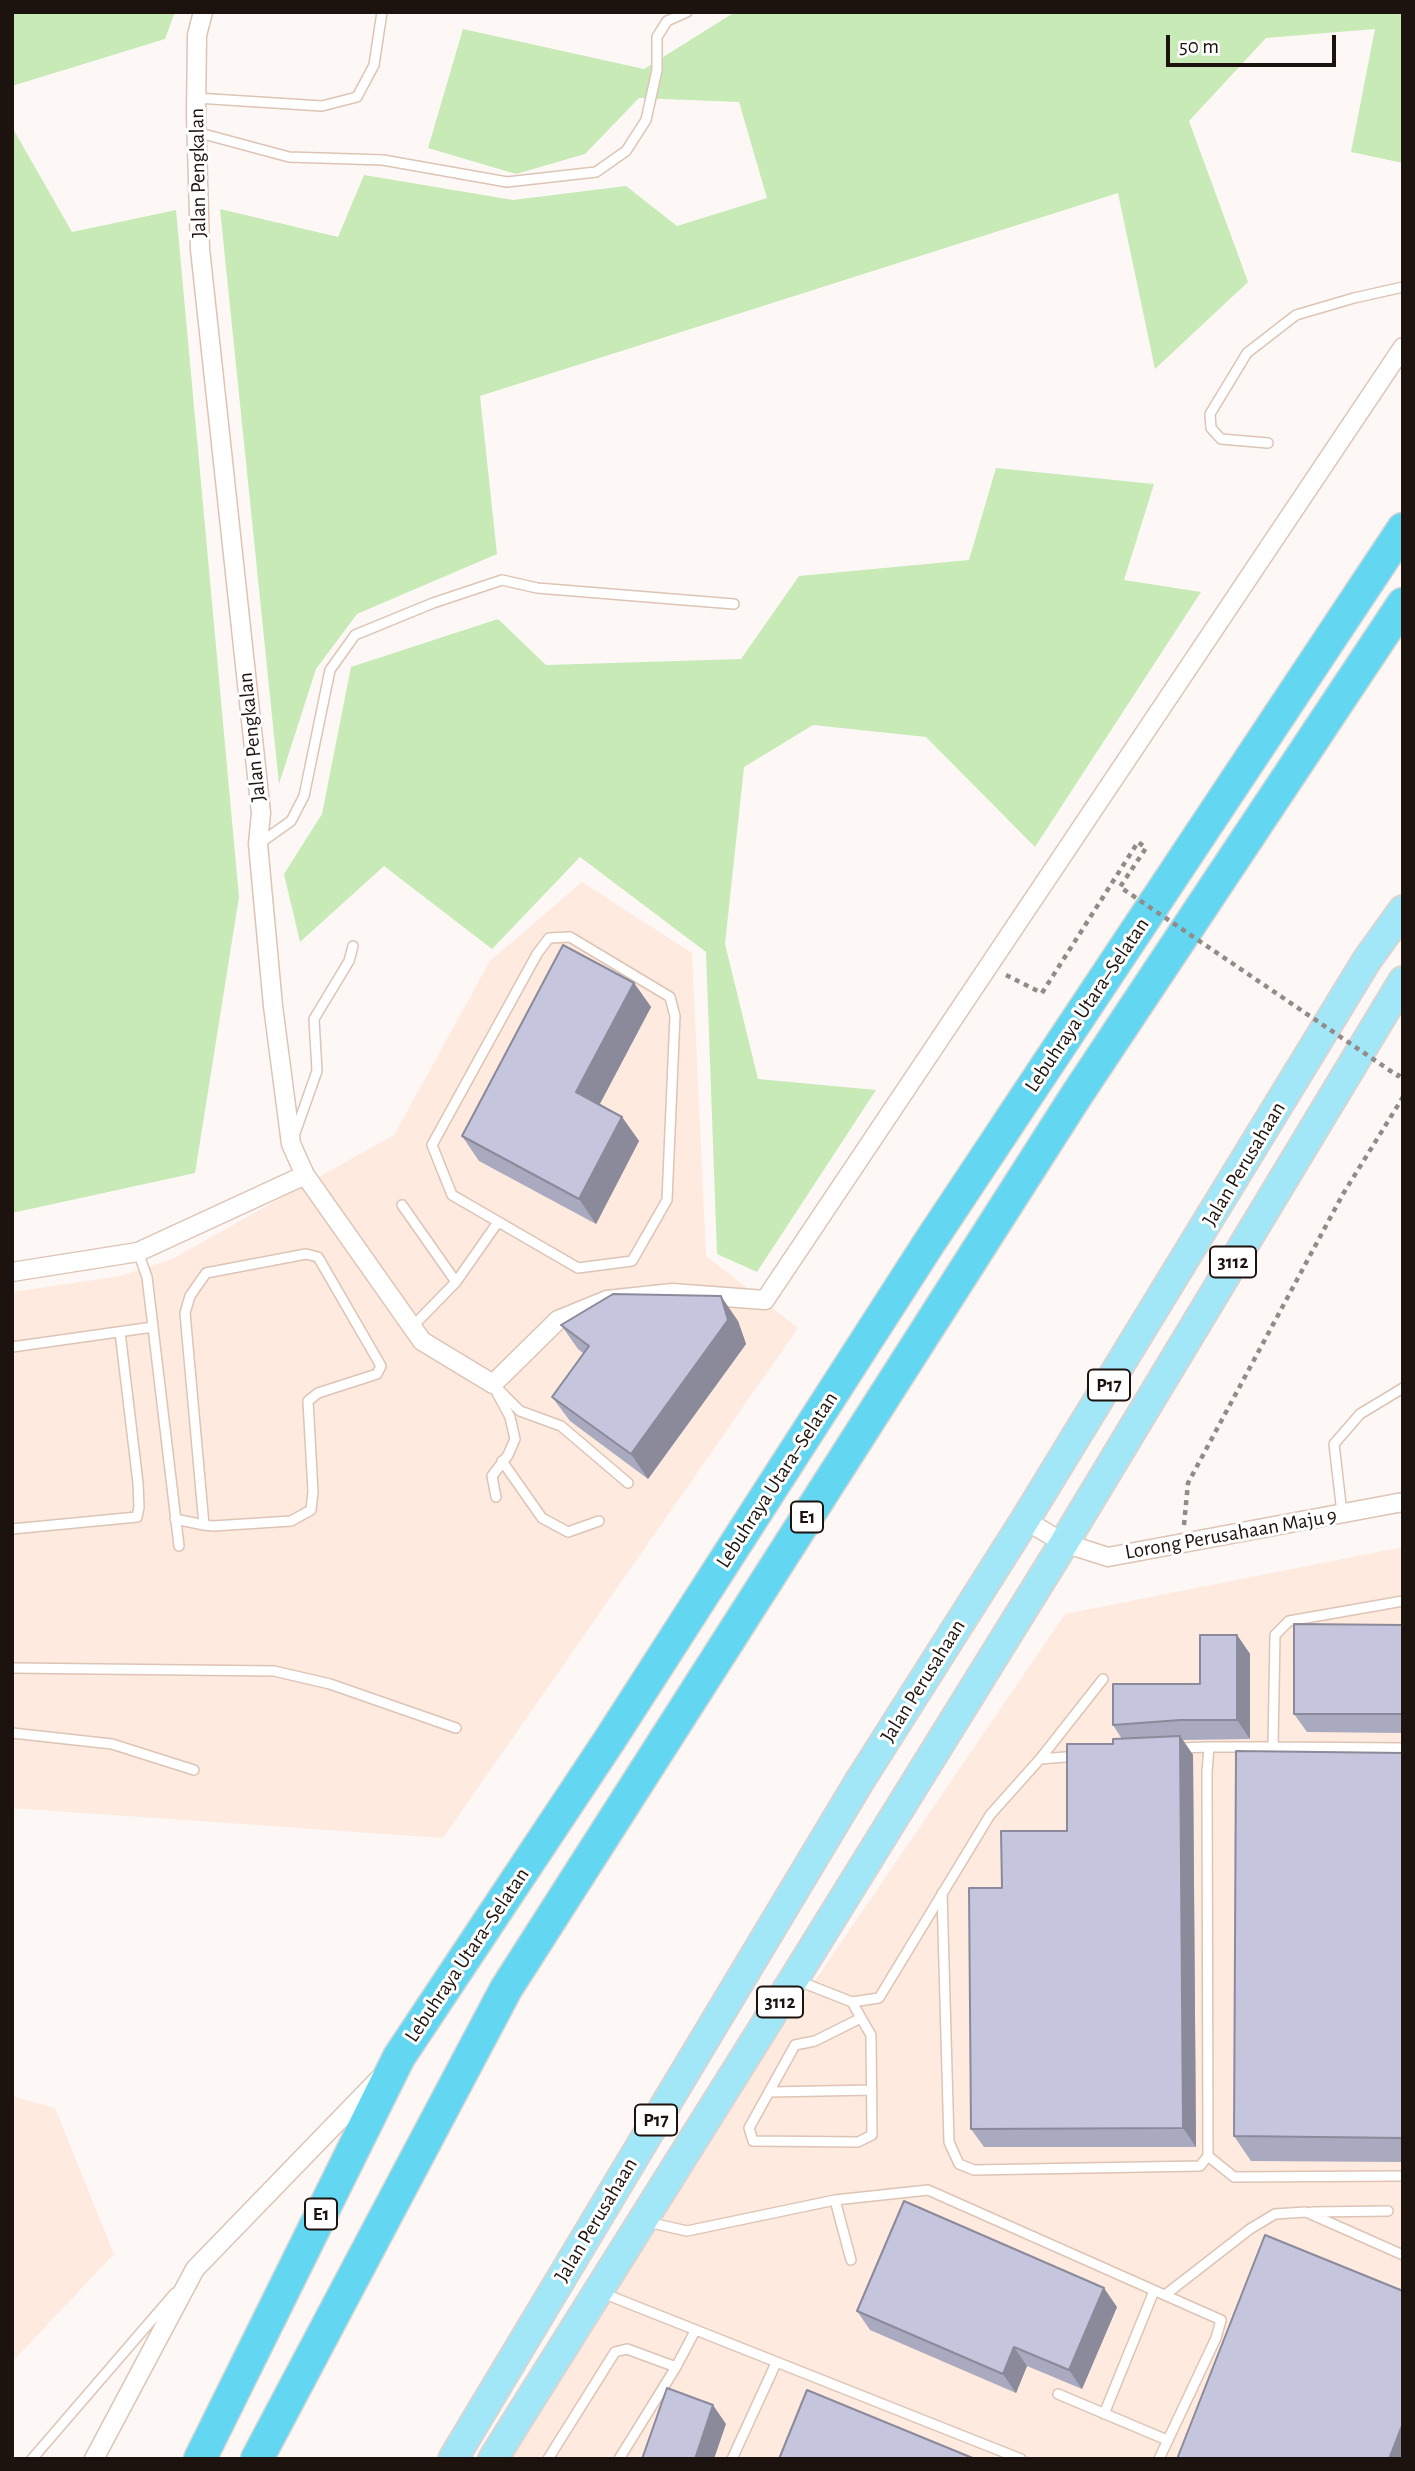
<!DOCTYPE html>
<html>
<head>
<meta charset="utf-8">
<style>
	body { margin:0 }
	#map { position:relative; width:1415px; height:2471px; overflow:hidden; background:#fdf8f5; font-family:"Alegreya Sans",sans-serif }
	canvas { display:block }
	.frame { position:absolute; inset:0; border:14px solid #1c130e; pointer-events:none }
	.scale { position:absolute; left:1166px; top:35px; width:170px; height:32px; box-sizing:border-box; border:4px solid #1c130e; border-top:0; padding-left:9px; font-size:21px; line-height:24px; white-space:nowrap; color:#1c130e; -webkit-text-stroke:5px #fff; paint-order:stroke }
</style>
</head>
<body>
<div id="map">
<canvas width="1415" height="2471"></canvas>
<div class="frame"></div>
<div class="scale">50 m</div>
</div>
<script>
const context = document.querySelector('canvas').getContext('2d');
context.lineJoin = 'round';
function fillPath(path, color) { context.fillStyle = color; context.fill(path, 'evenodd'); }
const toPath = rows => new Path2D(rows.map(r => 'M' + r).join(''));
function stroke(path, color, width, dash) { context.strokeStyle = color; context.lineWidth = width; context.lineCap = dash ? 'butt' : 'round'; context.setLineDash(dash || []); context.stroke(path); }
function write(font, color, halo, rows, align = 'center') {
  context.font = font + ' "Alegreya Sans",sans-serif'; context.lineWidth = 6; context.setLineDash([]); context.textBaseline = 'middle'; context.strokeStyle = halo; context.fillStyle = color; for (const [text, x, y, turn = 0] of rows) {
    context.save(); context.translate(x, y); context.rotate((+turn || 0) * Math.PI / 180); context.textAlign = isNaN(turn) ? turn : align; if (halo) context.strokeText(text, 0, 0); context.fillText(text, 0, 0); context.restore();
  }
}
const built = toPath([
	[582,882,692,953,706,1256,798,1328,443,1838,12,1808,12,1292,120,1276,172,1259,394,1135,490,961],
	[1403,1547,1403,2459,507,2459,632,2249,1065,1614],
	[12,2096,55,2108,114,2254,12,2362]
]);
const green = toPath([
	[12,12,175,12,165,39,12,86],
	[735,12,1403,12,1403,163,1351,152,1375,29,1266,38,1189,121,1248,282,1155,369,1118,193,480,396,497,554,357,614,316,669,279,784,220,209,338,237,364,175,513,200,626,186,677,226,767,198,739,102,639,98,585,154,516,174,428,148,463,29,644,69],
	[12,127,72,232,176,210,239,897,195,1173,12,1213],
	[996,468,1154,484,1124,580,1201,592,1035,847,926,737,813,725,744,767,725,944,758,1079,876,1090,757,1272,717,1254,706,952,580,857,492,949,384,866,300,942,284,874,322,814,351,667,498,619,546,665,741,659,799,576,969,560]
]);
const path = toPath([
	[1006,975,1042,993],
	[1184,1525,1188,1483,1343,1194,1403,1097]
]);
const lane = toPath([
	[196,98,322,106,357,97,374,65,382,12],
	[196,132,289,157,383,160,507,182,596,172,626,151,646,120,657,70,657,37,667,21,687,12],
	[1268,443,1221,439,1211,428,1210,414,1247,353,1296,315,1354,298,1403,287],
	[260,843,291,821,304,796,330,670,355,635,433,603,502,580,537,588,734,604],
	[570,937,670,997,675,1016,667,1200,632,1261,578,1268,452,1195,432,1145,537,954,549,938,570,937],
	[294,1136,317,1071,314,1019,349,961,353,946],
	[402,1205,456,1282],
	[138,1252,147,1277,179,1546],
	[412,1327,456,1282,498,1222],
	[12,1347,153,1327],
	[493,1384,520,1411,561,1426,628,1483],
	[502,1461,542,1518,568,1532,599,1521],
	[496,1497,492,1476,508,1455,515,1439,510,1417,496,1391],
	[1342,1513,1334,1444,1360,1414,1403,1388],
	[175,1519,204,1525,213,1526,291,1521,311,1510,313,1492,308,1401,318,1393,377,1374,381,1366,318,1257,306,1254,206,1273,190,1296,185,1313,204,1525],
	[12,1529,137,1517,139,1507,138,1483,120,1332],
	[12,1668,274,1671,330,1684,456,1728],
	[12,1733,112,1744,194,1770],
	[1209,1747,1273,1747,1275,1635,1289,1621,1403,1601],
	[1273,1747,1403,1748],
	[1040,1759,1078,1756],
	[942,1893,949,2142,959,2164,974,2170,1200,2166,1208,2156,1207,1772,1209,1747,1179,1748],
	[796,1980,852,2002,879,1998,990,1815,1040,1759,1103,1679],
	[852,2002,861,2018,871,2035,872,2135,858,2142,753,2141,749,2128,795,2045,815,2041,861,2018],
	[769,2092,872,2090],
	[1208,2156,1234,2177,1403,2176],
	[835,2200,851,2260],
	[1312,2212,1388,2211],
	[647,2222,687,2231,835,2200,928,2190,1221,2320,1216,2338,1159,2459],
	[600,2292,1021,2459],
	[1165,2295,1250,2229,1275,2214,1306,2212,1403,2255],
	[1058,2394,1167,2440],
	[1104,2414,1154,2291],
	[32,2459,175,2293],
	[548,2459,615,2352,627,2349,676,2367],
	[619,2459,676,2367,695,2331],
	[732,2459,776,2363]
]);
const street = toPath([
	[203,12,197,35,196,114,200,249,261,813,258,844,273,1006,291,1144,305,1175,422,1341,493,1384,558,1320,607,1300,672,1293,765,1300,1403,347],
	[12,1272,138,1252,305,1175],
	[1025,1520,1064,1543,1108,1557,1403,1502],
	[94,2459,195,2269,379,2079]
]);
const primary = toPath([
	[453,2459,859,1782,1025,1520,1367,960,1403,910],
	[493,2459,794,1979,1064,1543,1403,981]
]);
const highway = toPath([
	[200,2459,399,2057,609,1741,929,1243,1403,529],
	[257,2459,506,1989,1076,1096,1403,604]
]);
const pathBridge = toPath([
	[1042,993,1138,842,1146,848,1120,887,1398,1076,1403,1069]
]);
const wall = toPath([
	[634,983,651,1007,599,1105,622,1117,639,1141,596,1224,479,1161,462,1136],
	[738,1321,746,1344,648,1479,570,1421,552,1397,584,1354,578,1349,561,1325],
	[1403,1625,1403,1733,1307,1732,1294,1714],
	[1237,1635,1250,1654,1250,1739,1183,1740,1193,1755,1196,2147,984,2147,971,2129,1002,1888,1067,1831,1113,1744,1122,1739,1113,1725,1200,1684],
	[1403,1753,1403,2162,1251,2161,1234,2136],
	[1117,2307,1082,2389,1027,2366,1016,2393,870,2330,857,2311]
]);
const shadedWall = toPath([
	[634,983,651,1007,593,1117,576,1092],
	[622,1117,639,1141,596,1224,579,1199],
	[721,1296,738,1321,746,1344,648,1479,631,1454],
	[1237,1635,1250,1654,1250,1739,1237,1720],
	[1180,1736,1193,1755,1196,2147,1183,2128],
	[1104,2288,1117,2307,1082,2389,1069,2370],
	[1014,2347,1027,2366,1016,2393,1003,2374],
	[713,2405,726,2424,714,2459,695,2459],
	[1403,2423,1403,2459,1389,2459]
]);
const building = toPath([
	[563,945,634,983,576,1092,622,1117,579,1199,462,1136,563,945],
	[613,1294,721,1296,728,1320,631,1454,552,1397,589,1346,561,1325,613,1294],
	[1294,1624,1403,1625,1403,1714,1294,1714,1294,1624],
	[1200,1635,1237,1635,1237,1720,1180,1720,1113,1725,1113,1684,1200,1684,1200,1635],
	[1180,1736,1183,2128,971,2129,969,1888,1002,1888,1001,1831,1067,1831,1067,1744,1113,1744,1113,1739,1180,1736],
	[1236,1751,1403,1753,1403,2138,1234,2136,1236,1751],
	[904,2201,1104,2288,1069,2370,1014,2347,1003,2374,857,2311,904,2201],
	[1265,2235,1403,2291,1403,2423,1389,2459,1177,2459,1265,2235],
	[667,2388,713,2405,695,2459,642,2459,667,2388],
	[807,2390,975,2459,779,2459,807,2390]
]);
const shields = [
	[1233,1262,46],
	[1109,1385,42],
	[807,1517,32],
	[780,2002,46],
	[656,2120,42],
	[321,2214,32]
];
const shieldNames = [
	["3112",1233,1262],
	["P17",1109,1385],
	["E1",807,1517],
	["3112",780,2002],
	["P17",656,2120],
	["E1",321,2214]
];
const streetNames = [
	["Jalan Pengkalan",198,173,-91],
	["Jalan Pengkalan",252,737,-96],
	["Lebuhraya Utara–Selatan",1087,1005,-56],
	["Jalan Perusahaan",1244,1164,-59],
	["Lebuhraya Utara–Selatan",777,1480,-57],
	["Lorong Perusahaan Maju 9",1231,1534,-10],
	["Jalan Perusahaan",923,1681,-58],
	["Lebuhraya Utara–Selatan",467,1955,-56],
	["Jalan Perusahaan",596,2220,-59]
];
fillPath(built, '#feeadf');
fillPath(green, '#c7eab7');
stroke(lane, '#ddc4b5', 12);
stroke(street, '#ddc4b5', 21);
stroke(primary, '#d6d5d4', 32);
stroke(highway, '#d6d5d4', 35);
stroke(path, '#928b87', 4.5, [5, 5]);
stroke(lane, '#fff', 9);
stroke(street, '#fff', 18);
stroke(primary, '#a1e7f7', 28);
stroke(highway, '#63d7f1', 32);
stroke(pathBridge, '#928b87', 4.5, [5, 5]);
fillPath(wall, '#a9a9bf');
fillPath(shadedWall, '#8a8a9b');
fillPath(building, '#c5c5de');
stroke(building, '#8a8a9b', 2);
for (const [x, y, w] of shields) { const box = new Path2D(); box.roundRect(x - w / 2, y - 15.5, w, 31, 5); context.fillStyle = '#fff'; context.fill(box); stroke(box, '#1c130e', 2); }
write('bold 19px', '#1c130e', null, shieldNames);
write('21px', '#1c130e', '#fff', streetNames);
</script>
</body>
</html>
